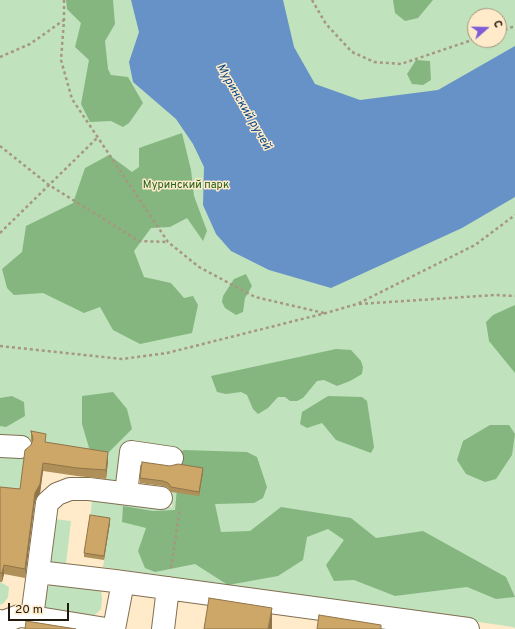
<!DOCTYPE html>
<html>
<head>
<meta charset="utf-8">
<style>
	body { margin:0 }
	#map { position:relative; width:515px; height:629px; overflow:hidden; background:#ffebca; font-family:Overpass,sans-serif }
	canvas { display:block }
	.north { position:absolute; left:467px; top:8px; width:40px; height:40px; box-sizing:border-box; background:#ffebca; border:1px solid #a6977f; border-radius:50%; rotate:70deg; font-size:11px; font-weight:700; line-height:16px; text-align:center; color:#21190e }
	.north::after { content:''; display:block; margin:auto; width:14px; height:18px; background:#7d5cd6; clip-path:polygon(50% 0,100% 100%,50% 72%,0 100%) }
	.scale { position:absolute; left:8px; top:603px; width:61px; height:18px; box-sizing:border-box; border:2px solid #21190e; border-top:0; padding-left:5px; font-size:12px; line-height:14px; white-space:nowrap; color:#21190e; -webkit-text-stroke:3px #ffebca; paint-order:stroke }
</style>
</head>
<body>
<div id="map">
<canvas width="515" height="629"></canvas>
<div class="north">С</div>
<div class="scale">20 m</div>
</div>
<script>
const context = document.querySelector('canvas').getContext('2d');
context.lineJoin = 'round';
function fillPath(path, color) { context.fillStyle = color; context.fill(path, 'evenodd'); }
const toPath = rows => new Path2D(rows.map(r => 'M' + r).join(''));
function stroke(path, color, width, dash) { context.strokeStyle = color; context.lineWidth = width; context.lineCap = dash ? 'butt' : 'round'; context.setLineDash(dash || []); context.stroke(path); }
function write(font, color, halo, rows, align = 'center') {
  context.font = font + ' Overpass,sans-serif'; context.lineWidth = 3; context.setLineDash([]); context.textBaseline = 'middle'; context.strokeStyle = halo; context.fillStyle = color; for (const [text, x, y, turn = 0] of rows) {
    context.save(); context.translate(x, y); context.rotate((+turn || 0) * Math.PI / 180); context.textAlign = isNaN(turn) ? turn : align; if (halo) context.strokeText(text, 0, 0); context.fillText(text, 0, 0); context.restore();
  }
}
const green = toPath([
	[0,0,515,0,515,628,513,627,103,567,110,523,90,520,92,500,172,507,172,492,178,452,123,445,116,481,106,481,108,461,46,443,28,440,19,504,0,496],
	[475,16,499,16,499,40,475,40],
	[54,519,71,521,66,564,49,562],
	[0,582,9,587,8,597,4,603,0,605],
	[58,583,101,590,102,598,101,609,96,614,90,617,45,608,43,601,44,592,49,586]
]);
const forest = toPath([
	[66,0,113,0,115,24,105,41,108,69,111,75,128,77,143,103,129,123,123,127,111,121,90,122,81,104,89,60,75,47,81,23,67,9],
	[393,0,433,0,418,18,405,21,395,13],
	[416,60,430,61,431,80,423,85,412,84,407,74],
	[182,133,191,170,194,196,207,231,203,241,187,218,170,227,151,228,134,251,144,277,171,283,184,298,193,296,198,305,192,333,140,344,113,330,100,307,84,313,43,293,14,295,7,288,2,269,22,252,26,226,73,203,85,168,109,155,132,172,139,167,139,148],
	[246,274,252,286,245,298,243,312,236,315,225,308,222,302,223,296,234,279],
	[515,305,515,373,489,341,486,322,493,315],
	[336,349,351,350,361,361,363,367,362,374,350,381,337,386,324,380,317,381,303,398,297,401,290,401,285,397,278,397,268,408,258,414,253,409,247,395,241,392,226,394,217,392,211,376],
	[113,392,127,409,132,429,103,458,90,451,82,424,82,396],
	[12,396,24,402,25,416,6,427,0,426,0,398],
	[328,396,362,397,367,401,374,447,371,453,336,440,322,423,307,428,300,424,302,412],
	[490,425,509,425,515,434,512,455,496,479,485,482,466,474,457,460,463,441],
	[184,450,247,452,257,457,267,487,263,498,254,503,215,504,221,532,250,531,281,507,351,518,376,538,423,531,506,577,515,597,496,599,467,587,395,596,354,580,334,581,326,565,344,540,328,529,307,537,303,560,278,576,228,585,195,564,155,572,145,568,138,551,146,528,122,522,123,506,153,511,175,510,177,488,175,454]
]);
const water = toPath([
	[131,0,283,0,294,47,315,84,360,100,438,90,515,46,515,197,462,228,331,288,269,270,231,251,216,234,203,205,204,167,193,144,176,119,133,82,129,62,139,32]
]);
const path = toPath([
	[64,0,64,20,61,60,72,99,168,242,199,267,255,297,324,313],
	[312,0,326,24,352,52,374,62,401,64,475,39],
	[499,32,515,26],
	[0,57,30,44,64,20],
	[0,146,49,185,139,241,167,242],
	[0,233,97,138],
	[359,304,495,295,515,296],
	[0,346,122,359,167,353,326,313,357,304,475,245,515,215],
	[171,568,180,508]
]);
const minor = toPath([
	[0,446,21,447],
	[126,493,131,452,172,458],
	[38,572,47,503,57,494,70,489,89,489,161,498],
	[32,617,106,629],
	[0,621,3,622,19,616,32,617,38,572,115,581,468,629],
	[114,629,123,582],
	[163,629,168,588]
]);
const wall = toPath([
	[31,431,46,442,108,461,106,479,77,476,43,471,40,493,35,501,25,578,4,574,2,582,0,582,0,487,20,489,32,443,31,440],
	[203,472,199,496,171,492,168,488,163,486,140,483,140,478],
	[110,523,104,560,84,557,84,553]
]);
const shadedWall = toPath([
	[108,452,108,461,106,479,106,470],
	[43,463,43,471,40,493,35,501,25,578,25,569,35,493],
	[203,468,203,472,199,496,199,492],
	[110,518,110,523,104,560,104,556],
	[4,565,4,574,2,582,2,573],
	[272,608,272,629,268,629]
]);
const building = toPath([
	[31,431,46,434,45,442,108,452,106,470,77,468,43,463,40,484,35,493,25,569,4,565,2,573,0,573,0,487,20,489,25,450,31,445,33,439,31,431],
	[142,462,170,466,178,464,203,468,199,492,171,487,168,483,163,481,140,478,142,462],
	[90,515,110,518,104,556,84,553,90,515],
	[209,598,272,608,268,629,204,629,209,598],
	[319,615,381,625,381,629,317,629,319,615],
	[26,621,76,629,25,629,26,621]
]);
const parkNames = [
	["Муринский парк",186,186]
];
const waterNames = [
	["Муринский ручей",243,107,60]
];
fillPath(green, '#c0e2bd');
fillPath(forest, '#85b680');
fillPath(water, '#6792c7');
stroke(minor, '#806f52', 24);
stroke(path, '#a6977f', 2.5, [3, 3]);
stroke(minor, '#fff', 22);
fillPath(wall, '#b09059');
fillPath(shadedWall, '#907549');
fillPath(building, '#cda768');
stroke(building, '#907549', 1);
write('11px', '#1e611b', '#ffebca', parkNames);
write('italic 12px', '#054787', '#ffebca', waterNames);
</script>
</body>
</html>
